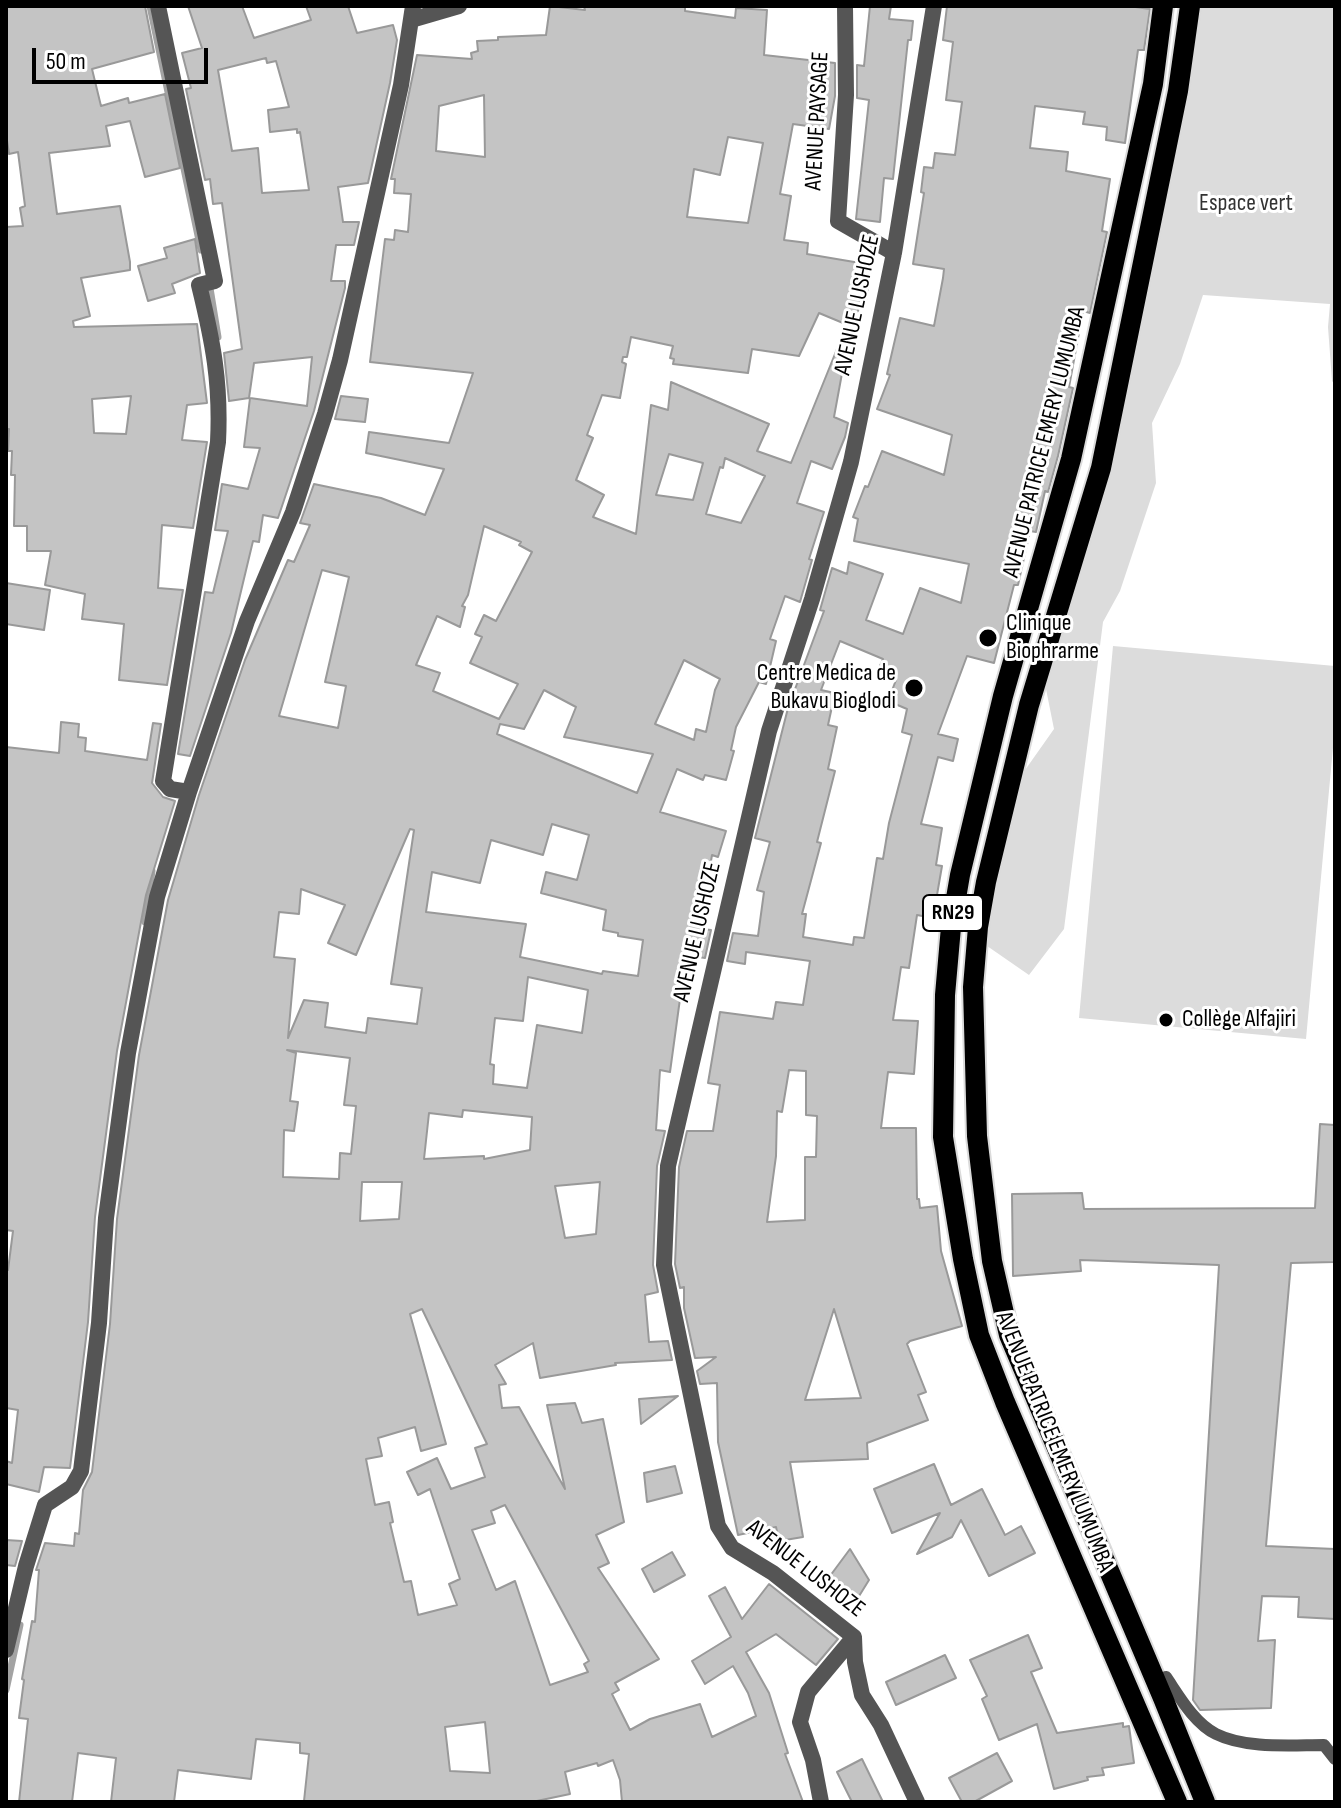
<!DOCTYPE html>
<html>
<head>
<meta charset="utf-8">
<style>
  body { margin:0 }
  #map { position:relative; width:1341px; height:1808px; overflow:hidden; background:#fff; font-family:"Sofia Sans Condensed",sans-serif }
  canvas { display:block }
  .frame { position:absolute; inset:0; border:8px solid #000; pointer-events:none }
  .scale { position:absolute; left:32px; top:48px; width:176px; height:36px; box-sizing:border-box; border:4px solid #000; border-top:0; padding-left:10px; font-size:24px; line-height:28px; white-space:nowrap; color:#000; -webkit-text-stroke:6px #fff; paint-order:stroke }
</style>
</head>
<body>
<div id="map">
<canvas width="1341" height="1808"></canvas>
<div class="frame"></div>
<div class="scale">50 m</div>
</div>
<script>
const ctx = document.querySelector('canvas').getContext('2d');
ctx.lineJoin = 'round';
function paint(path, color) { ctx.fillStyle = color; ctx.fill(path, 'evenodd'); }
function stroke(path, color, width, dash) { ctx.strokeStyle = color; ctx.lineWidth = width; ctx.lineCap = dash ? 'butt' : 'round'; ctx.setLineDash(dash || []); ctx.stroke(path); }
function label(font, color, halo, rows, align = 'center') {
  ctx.font = font + ' "Sofia Sans Condensed",sans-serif'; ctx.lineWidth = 6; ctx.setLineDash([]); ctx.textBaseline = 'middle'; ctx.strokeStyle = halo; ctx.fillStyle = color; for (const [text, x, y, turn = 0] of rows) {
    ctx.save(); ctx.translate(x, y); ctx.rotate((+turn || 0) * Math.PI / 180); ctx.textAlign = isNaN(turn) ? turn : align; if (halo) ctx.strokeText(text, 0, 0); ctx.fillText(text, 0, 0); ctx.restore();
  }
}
paint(new Path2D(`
  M1190 6H1335V385L1332 381 1328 327 1330 304 1203 295 1180 364 1152 423 1156 483 1120 591 1103 622 1064 929 1029 975 977 939 1006 797 1054 729 1041 664 1114 405Z
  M1113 646 1335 666V726L1306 1039 1079 1018Z`), '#dcdcdc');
stroke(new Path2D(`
  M150 6 201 250
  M209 282 218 337
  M145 922 152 871
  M6 1690 20 1625`), '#a3a3a3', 7);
const building = new Path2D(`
  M6 6H145L154 52 92 69 101 106 128 98 129 103 165 94 180 168 145 177 130 121 106 126 110 146 49 153 57 214 120 206 130 262V270L81 278 90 316 73 321 74 327 197 324 207 403 187 405 182 440 207 442 193 528 162 525 158 588 183 590 167 685 119 680 124 624 82 619 85 594 45 585 51 551H27V526H14L15 475H11L12 451H8L9 429H6V227L23 226 20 208 25 206 18 152 9 154 6 134ZM131 396 126 434 94 433 92 399Z
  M188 6H242L254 38 311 20 306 6H348L357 33 393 25 397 40 390 83 368 183 338 187 343 222H359L354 245H336L331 281H345V288L314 411 278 518 263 515 259 542 253 541 231 633 190 756 178 754 205 592 213 593 228 531 215 530 222 484 248 489 260 448 244 447 250 398 307 406 312 357 254 363 249 398 229 401 224 353 242 349 222 203 213 204 210 179 205 180 186 89 191 88 182 53 202 48ZM266 58 267 63 276 61 289 107 268 110 270 132 297 129V133L300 132 309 190 262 193 258 148 232 151 218 70Z
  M550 6 585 10 584 6H685V11L735 18 736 8 767 10 764 55 835 63V96L829 129 793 124 780 194 791 196 784 240 808 243 807 254 872 265 866 301 860 300 855 328 819 313 799 356 752 349 748 373 673 364 674 359 670 358 673 346 631 337 627 357H623L622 362 626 364 620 398 602 395 587 435 593 438 576 480 604 495 593 517 636 534 651 405 668 410 671 382 769 424 757 451 791 463 839 344 847 346 834 417 848 423 845 437 832 469 811 461 797 503 824 512 809 559 812 560 800 602 785 596 770 639 776 641 766 684 759 682 736 727 731 750 734 751 726 780 705 775 703 780 677 769 660 812 726 831 718 857 712 855 705 897 708 898 703 929 711 930 705 958 686 955 670 1072 660 1070 656 1130 665 1131 657 1166 653 1265 658 1292 645 1295 649 1342 668 1341 672 1360 615 1363 616 1365 540 1378 533 1343 495 1365 506 1384 499 1385 502 1408 519 1407 565 1489 547 1405 575 1403 582 1423 603 1419 624 1522 596 1535 609 1563 598 1568 659 1659 615 1683 619 1690 612 1694 630 1730 650 1719 700 1704 712 1737 756 1716 748 1693 733 1666 705 1684 692 1661 731 1637 709 1596 725 1587 742 1619 769 1584 838 1639 816 1665 776 1634 746 1652 769 1693 788 1753 785 1754 803 1802H622L620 1780 613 1760 598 1766 597 1763 565 1772 570 1794 532 1802 304 1801 309 1754 300 1753V1743L256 1739 251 1779 178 1770 174 1802H111L116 1758 78 1753 72 1802H19L28 1719 19 1718 24 1680 22 1679 32 1621 35 1622 39 1570H36L45 1543 74 1546 75 1533 79 1534 83 1490 92 1472 110 1324 117 1219 139 1055 168 900 199 795 245 660 288 560 294 562 310 525 300 523 314 484 381 498 425 515 444 469 366 453 369 432 449 443 473 373 370 362 385 239 394 240 395 230 408 232 411 194 394 193 395 179H391L417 55 472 59 471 53 478 51 477 41 498 40V37L546 35ZM484 95 485 157 436 151 439 106ZM728 137 763 143 748 223 687 217 694 169 720 175ZM669 454 703 463 693 500 656 495ZM725 458 765 476 741 523 706 514 720 467 723 468ZM484 526 521 542 519 545 532 552 496 621 484 615 475 634 482 637 470 663 518 684 499 719 433 691 440 673 416 665 437 616 460 627 465 607 462 606 468 595ZM322 570 349 577 325 682 346 686 338 728 279 716ZM684 660 720 679 715 690 706 732 696 729 694 740 655 724ZM544 690 576 707 564 737 653 754 637 793 497 734 500 724 524 729ZM552 824 589 835 577 880 546 872 541 893 606 910 603 930 618 933V936L643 940 638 976 603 971 602 974 520 957 526 924 426 912 432 872 480 883 491 840 543 855ZM410 829 414 830 391 984 422 988 417 1024 368 1018 366 1033 325 1027 328 1003 304 1000 288 1038 295 959 274 957 279 912 299 914 301 889 345 905 328 943 356 955ZM528 977 588 990 582 1033 537 1025 527 1088 493 1084 494 1065 490 1064 495 1018 523 1021ZM287 1050 350 1058 344 1105 356 1106 351 1154 340 1153 339 1179 283 1177 284 1130 294 1131 298 1102 290 1101 296 1053ZM463 1110 532 1117 530 1150 484 1159V1156L424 1159 429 1113 462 1117ZM362 1182H402L399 1219 360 1221ZM600 1182 596 1234 565 1238 555 1186ZM422 1309 487 1444 475 1448 485 1477 451 1489 437 1458 407 1472 418 1495 430 1489 460 1579 449 1584 457 1605 418 1615 411 1581 404 1582 390 1523 393 1522 389 1502 375 1505 366 1459 382 1456 378 1438 415 1427 421 1451 446 1444 410 1314ZM505 1505 589 1661 584 1664 588 1672 550 1685 515 1581 496 1590 472 1530 495 1523 491 1511ZM485 1722 490 1773 450 1771 445 1727Z
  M870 6H891L889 19 913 21 911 40H908L893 179 884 178 880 222 856 219 869 100 857 98V65L864 66Z
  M947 6H1128L1150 9 1144 50H1138L1125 143 1106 140 1107 127 1083 124 1085 112 1035 106 1030 148 1068 152 1066 171 1110 179 1102 231 1107 232 1090 313 1083 311 1069 387 1073 388 1058 456 1048 492 1045 491 1036 532 1030 531 1018 585H1014L994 663 967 656 938 734 958 739 953 761 938 757 921 824 942 828 936 865 942 866 933 918 917 915 909 968 901 967 893 1020 918 1021 914 1074 888 1072 881 1128H916L917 1199H919L920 1208 937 1206 941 1251 962 1326 910 1341 907 1344 926 1392 918 1395 928 1420 867 1443 868 1459 790 1462 803 1537 779 1541 776 1527 738 1535 718 1442 717 1383 700 1384 697 1371 716 1357 695 1358 684 1308V1287L680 1288 675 1264 679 1167 687 1131H713L720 1085 708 1083 720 1012 773 1019 776 1002 803 1005 810 961 746 952 745 964 727 961 733 933 758 936 764 892 757 890 770 842 755 838 788 708 824 611 820 610 832 568 847 574 849 562 883 574 866 620 903 634 920 588 961 603 969 564 854 541 858 519 853 517 865 486 868 487 882 451 944 475 952 435 877 409 890 375 887 374 900 318 934 326 943 278 944 269 913 264 924 193 921 192 924 167 933 168 935 153 955 155 962 102 946 100 953 42 943 40ZM840 641 883 659 877 673 896 680 888 701 907 709 902 732 912 735 889 823 883 859 877 858 864 938 854 937 853 945 803 937 806 914H802L821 843 817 842 835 771 828 769 837 727 828 725 835 693 821 690ZM789 1070 806 1071V1115L817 1116 816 1157H805V1220L767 1222 776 1156 777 1111 782 1112ZM834 1309 861 1398 805 1400Z
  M195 239 200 273 172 284 175 293 148 301 138 266 167 258 164 248Z
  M341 396 368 399 365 422 335 419Z
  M6 583 50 590 44 630 6 624Z
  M61 722 79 724 78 737 86 738 85 751 147 760 153 723 161 724 152 783 163 797 175 801 146 895 117 1051 95 1217 88 1322 70 1468 44 1467 39 1492 6 1484V1461L12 1463 18 1410 6 1408V1270H8L13 1231 6 1230V747L59 753Z
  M1320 1124 1335 1125V1262L1291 1263 1266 1546 1335 1549V1619L1298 1617 1299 1597 1262 1596 1258 1641 1275 1640 1271 1708 1200 1710 1193 1700 1219 1265 1080 1260 1081 1271 1013 1276 1012 1194 1082 1193 1084 1209 1315 1208Z
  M678 1396 641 1424 639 1399Z
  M934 1464 951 1505 982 1489 1005 1535 1021 1526 1035 1553 989 1576 961 1520 952 1537 917 1554 940 1513 892 1533 874 1489Z
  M675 1466 682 1493 647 1502 644 1473Z
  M6 1540 22 1541 15 1566 6 1565Z
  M850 1549 869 1580 856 1601 827 1580Z
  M672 1552 685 1575 654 1592 642 1569Z
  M1028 1635 1042 1668 1031 1672 1057 1733 1123 1723V1727L1129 1726 1134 1763 1102 1768 1104 1775 1087 1777 1088 1780 1054 1789 1037 1724 999 1740 982 1699 987 1696 970 1660Z
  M945 1655 956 1678 896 1705 886 1682Z
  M997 1753 1012 1781 974 1802H962L949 1778Z
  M862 1759 883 1802H852L837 1772Z`);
paint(building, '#c4c4c4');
stroke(building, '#999', 2);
const primary = new Path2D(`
  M1163 6 1153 84 1071 459 1003 696 960 875 951 927 945 995 943 1137 963 1259 979 1335 1005 1402 1177 1802
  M1190 6 1178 91 1101 468 1029 705 986 882 978 927 973 987 977 1136 992 1261 1009 1335 1163 1698 1205 1802`);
stroke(primary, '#dbdbdb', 24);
stroke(new Path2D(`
  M1164 1693 1166 1677C1179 1696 1194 1723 1216 1734 1246 1749 1291 1745 1324 1745L1335 1759`), '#555', 12);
stroke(new Path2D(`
  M845 6 846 95 838 221 894 253
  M411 20 459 6
  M189 792 247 621 293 512 325 414 340 360 401 85 413 6
  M6 1650 26 1566 45 1505 72 1487 81 1471 99 1323 106 1218 128 1053 157 897 189 792 170 789 163 781 218 442C221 383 213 342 199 285L215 281 158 6
  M821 1802 813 1760 800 1722 808 1692 854 1637
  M917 1802 881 1725 862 1695 855 1662 854 1637 773 1573 732 1548 718 1526 664 1265 668 1166 769 731 812 599 851 462 894 253 934 6`), '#555', 16);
stroke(primary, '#000', 20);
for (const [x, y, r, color] of [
  [988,638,10,"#000"],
  [914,688,10,"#000"],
  [1166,1020,8,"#000"]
]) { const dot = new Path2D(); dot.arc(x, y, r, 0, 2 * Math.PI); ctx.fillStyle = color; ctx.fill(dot); stroke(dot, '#fff', 3); }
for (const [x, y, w] of [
  [953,913,60]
]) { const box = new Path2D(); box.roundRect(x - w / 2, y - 18, w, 36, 6); ctx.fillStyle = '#fff'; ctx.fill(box); stroke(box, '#000', 2); }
label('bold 22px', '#000', null, [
  ["RN29",953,913]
]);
label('24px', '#000', '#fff', [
  ["AVENUE PAYSAGE",818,121,-87],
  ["AVENUE LUSHOZE",858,305,-78],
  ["AVENUE PATRICE EMERY LUMUMBA",1045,442,-76],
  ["AVENUE LUSHOZE",698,932,-77],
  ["AVENUE PATRICE EMERY LUMUMBA",1054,1442,68],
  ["AVENUE LUSHOZE",805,1569,38]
]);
label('24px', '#333', '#fff', [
  ["Espace vert",1246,204]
]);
label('24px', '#000', '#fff', [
  ["Clinique",1006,624],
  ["Biophrarme",1006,652],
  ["Centre Medica de",896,674,"right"],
  ["Bukavu Bioglodi",896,702,"right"],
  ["Collège Alfajiri",1182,1020]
], 'left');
</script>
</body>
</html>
